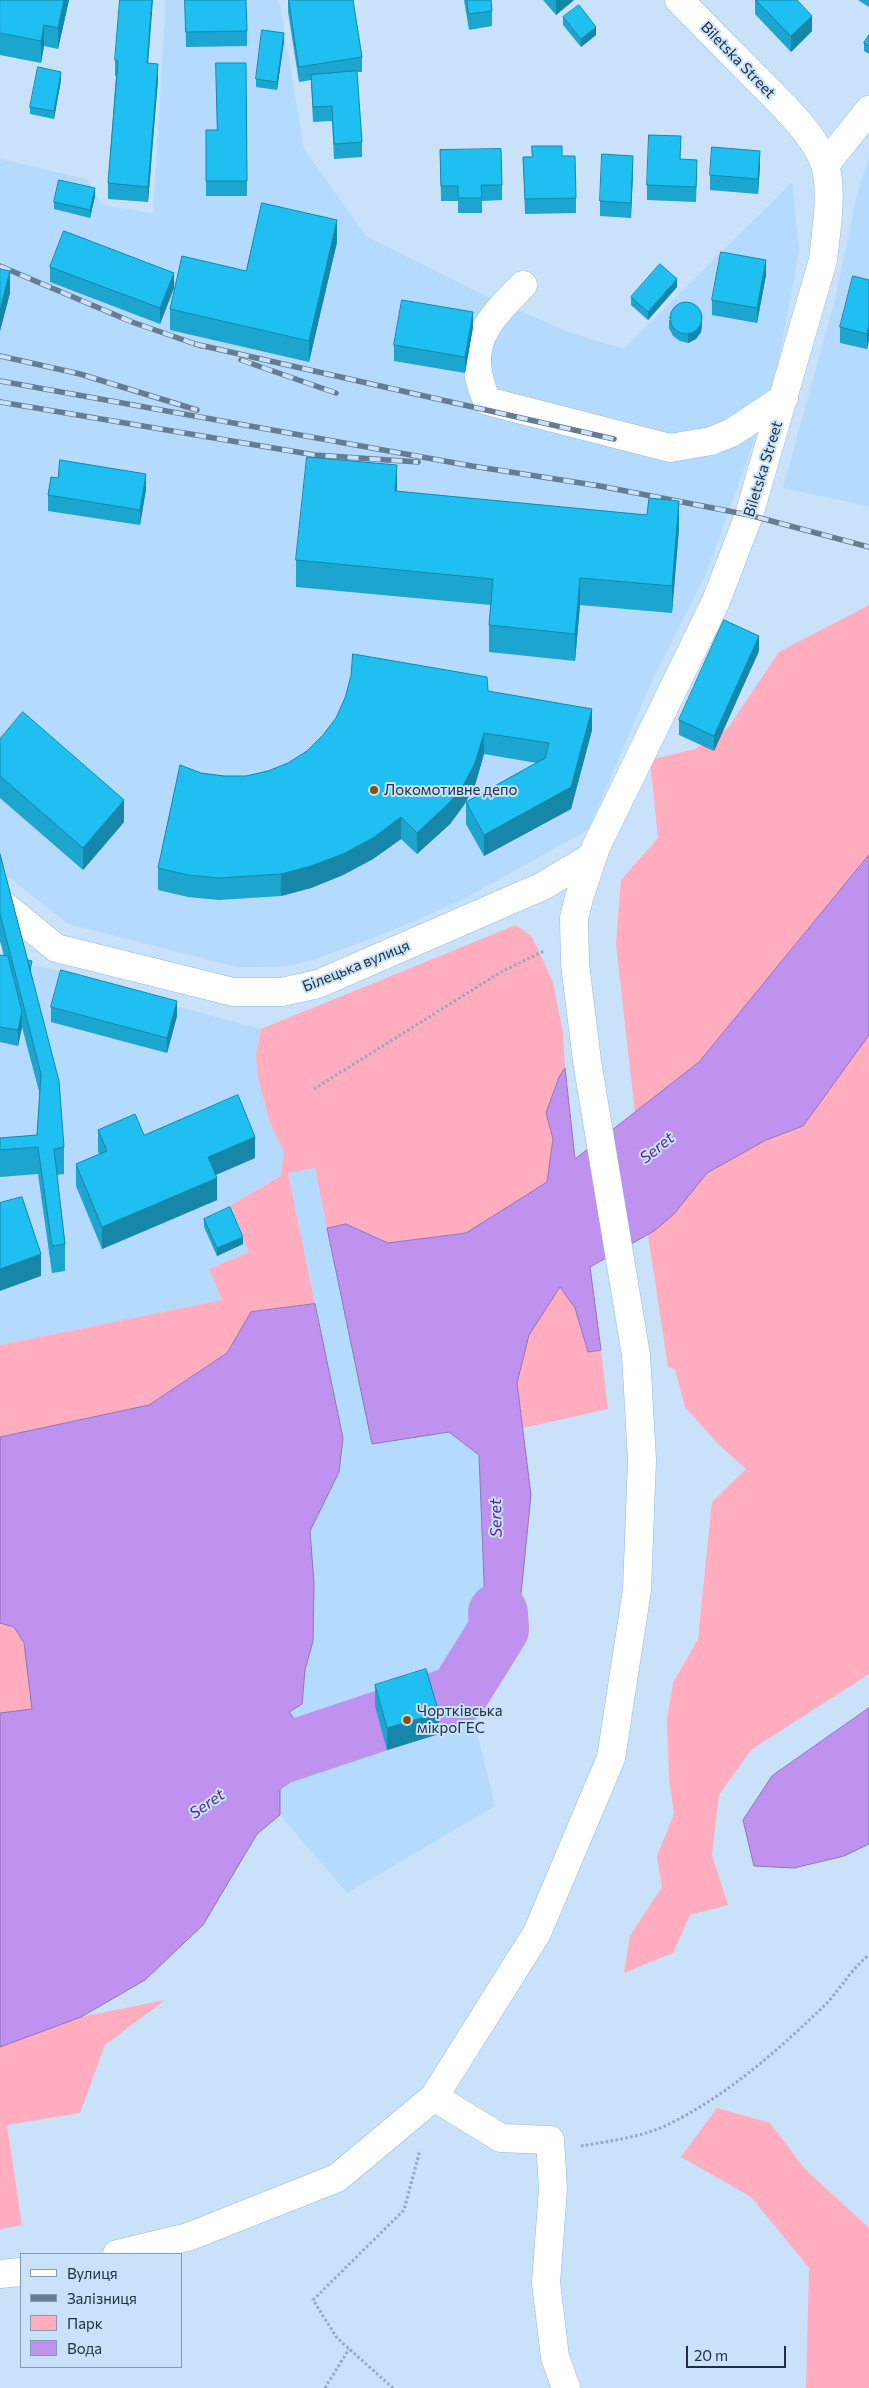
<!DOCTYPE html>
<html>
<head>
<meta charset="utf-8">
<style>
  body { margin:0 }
  #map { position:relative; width:869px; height:2388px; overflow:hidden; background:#c9e2f9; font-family:Commissioner,sans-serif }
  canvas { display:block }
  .legend { position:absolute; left:20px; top:2253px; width:162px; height:115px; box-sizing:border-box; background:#c9e2f9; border:1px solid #859baf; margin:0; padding:6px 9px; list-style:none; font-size:15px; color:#20303f }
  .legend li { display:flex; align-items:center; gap:10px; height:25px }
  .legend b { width:25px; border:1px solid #859baf }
  .scale { position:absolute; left:686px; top:2346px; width:100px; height:22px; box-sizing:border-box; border:2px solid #20303f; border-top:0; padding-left:6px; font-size:15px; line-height:18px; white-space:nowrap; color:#20303f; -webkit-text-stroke:4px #c9e2f9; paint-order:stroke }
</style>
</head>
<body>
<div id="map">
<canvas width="869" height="2388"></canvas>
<ul class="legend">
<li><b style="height:6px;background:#fff"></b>Вулиця</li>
<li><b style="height:6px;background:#687c8f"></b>Залізниця</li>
<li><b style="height:14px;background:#ffadbf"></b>Парк</li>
<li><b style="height:14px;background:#bf92ef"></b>Вода</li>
</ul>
<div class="scale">20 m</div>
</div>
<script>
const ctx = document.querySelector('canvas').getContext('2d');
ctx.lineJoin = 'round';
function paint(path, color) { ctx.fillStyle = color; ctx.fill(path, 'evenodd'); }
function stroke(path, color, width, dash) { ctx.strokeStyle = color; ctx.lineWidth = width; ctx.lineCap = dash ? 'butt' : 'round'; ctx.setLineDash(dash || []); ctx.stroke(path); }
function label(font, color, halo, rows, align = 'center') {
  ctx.font = font + ' Commissioner,sans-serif'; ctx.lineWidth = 4; ctx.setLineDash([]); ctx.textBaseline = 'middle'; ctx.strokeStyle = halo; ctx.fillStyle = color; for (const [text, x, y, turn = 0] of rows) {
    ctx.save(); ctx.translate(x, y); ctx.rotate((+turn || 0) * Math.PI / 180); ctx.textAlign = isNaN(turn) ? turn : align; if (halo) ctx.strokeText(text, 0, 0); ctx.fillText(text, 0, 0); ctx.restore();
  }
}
paint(new Path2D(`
  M166 0H277L280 4 304 149 366 236 484 295 568 332 624 349 792 182 799 250 774 386 706 574 655 674 588 830 460 901 386 933 310 961 279 967H237L68 924 0 870V159L87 179 102 205 153 213Z
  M869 157V506L783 488 835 299 857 195Z
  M19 963 52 969 135 995 261 1029 256 1056 258 1078 270 1124 284 1152 281 1176 231 1205 249 1252 209 1269 222 1300 0 1345V966Z
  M315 1168 372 1443 449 1432 479 1455 485 1605 462 1674 495 1806 347 1893 280 1815V1789L326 1728 299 1725 289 1712 302 1704 305 1670 313 1641 314 1583 310 1531 339 1472 329 1370 288 1173Z`), '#b4dafd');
paint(new Path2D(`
  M869 605V855L699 1062 635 1113 616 944 621 880 658 838 650 760 695 749 728 728 779 652Z
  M516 925 532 937 553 982 563 1032 565 1068 559 1077 546 1113 553 1139 547 1182 466 1233 388 1243 346 1224 327 1228 315 1168 288 1173 315 1304 252 1312 227 1353 149 1405 0 1437V1345L222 1300 209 1269 249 1252 231 1205 281 1176 284 1152 270 1124 258 1078 256 1056 261 1029Z
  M869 1035V1674L751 1750 719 1795 712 1855 728 1905 690 1915 673 1953 624 1973 630 1936 662 1887 657 1856 674 1814 669 1779 667 1720 673 1683 698 1639 712 1502 746 1469 719 1445 685 1407 675 1369 668 1367 648 1235 674 1214 707 1173 766 1140 803 1126Z
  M560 1287 575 1308 587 1351 601 1350 608 1409 523 1428 517 1383 529 1335Z
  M0 1623 14 1627 24 1643 32 1709 0 1713Z
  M165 2000 105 2045 80 2113 7 2125 22 2225 0 2229V2047L81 2017Z
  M717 2108 770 2123 805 2169 869 2228V2388H806L809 2268 751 2197 681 2157Z`), '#ffadbf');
const water = new Path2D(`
  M869 855V1035L803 1126 766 1140 707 1173 674 1214 654 1231 590 1267 601 1350 588 1352 575 1308 560 1287 529 1335 517 1383 531 1495 519 1614 498 1686 485 1700 469 1705 462 1674 485 1605 479 1455 449 1432 372 1444 327 1228 346 1224 388 1243 466 1233 547 1182 553 1139 546 1113 559 1077 565 1068 575 1159 699 1062Z
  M315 1304 343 1438 339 1472 310 1531 314 1583 313 1641 305 1670 302 1704 289 1712 299 1725 326 1728 331 1754 280 1789V1815L257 1834 203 1925 145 1980 81 2017 0 2047V1713L32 1709 24 1643 14 1627 0 1623V1437L149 1405 227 1353 251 1312Z
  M869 1708V1844L844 1856 794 1868 754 1866 743 1820 772 1776Z`);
paint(water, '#bf92ef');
stroke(water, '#8f75ba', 1);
stroke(new Path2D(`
  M254 1771 275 1756 458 1695 499 1629 498 1613`), '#bf92ef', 60);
const minor = new Path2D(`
  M825 165 869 110
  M523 285C485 323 463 346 487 401L670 448 711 441 731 433 784 398
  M0 902 56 948 233 992H282L318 984 543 886 593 856
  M434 2097 501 2138 550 2140 553 2189 546 2283 555 2357 566 2388
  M117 2254 188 2237 337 2178 434 2097 537 1933 611 1758 637 1590 642 1460 636 1355 587 1061 575 964 574 918 579 898 596 847 716 601 749 515 823 260C826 232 833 193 825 165 816 135 777 99 754 76 729 51 704 25 679 0
  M0 2274 21 2272`);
stroke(minor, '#92bbe0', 29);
stroke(new Path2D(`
  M314 1089 501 972 544 951
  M581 2146C610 2141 643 2137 669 2124 728 2095 777 2051 824 2006 840 1990 851 1969 869 1955
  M325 2388 349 2349
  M393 2388 337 2338 313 2300 404 2210 420 2150`), '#93a9be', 3, [2.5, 2.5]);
stroke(minor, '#fff', 28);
const rail = new Path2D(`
  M0 266 132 322 201 346
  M195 344 614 439
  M0 356 80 374 197 410
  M241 360 336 393
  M0 381 472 466 600 486 749 515 869 547
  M0 402 315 455 418 462`);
stroke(rail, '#687c8f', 5.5);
stroke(rail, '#c9e2f9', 4, [11]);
paint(new Path2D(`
  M0 0H69L58 49 44 46 41 63 0 55Z
  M185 0 247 31V46L186 47Z
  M288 0H353L362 57V72H357L362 142V157L334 159 332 121 313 122 311 80 299 82 288 12Z
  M464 0H491L492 11V26L469 30Z
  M543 0H574L556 15Z
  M755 0H797L812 31 791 52 755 14Z
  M858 0H869V7Z
  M563 17 596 35 581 47 563 25Z
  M869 35V54L864 51V43Z
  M284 41 277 90 256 87V79Z
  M115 60 148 63 158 79 148 202 108 199V183L116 76H115Z
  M246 63 247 196H206V130H217Z
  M61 80 54 119 30 114V107Z
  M440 150 502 185V200L482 201V213H458V201H441Z
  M562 156 576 198V213L525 214 523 157Z
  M681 159 697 175 696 202 647 200V185Z
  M760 166 758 194 710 190V175Z
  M633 171 631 218 600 216V201Z
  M95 196 90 218 54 209V202Z
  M337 242 309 362 170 330V309L246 271Z
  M50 267 174 288 160 324 50 282Z
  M0 269 10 293 0 331Z
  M766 275 757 323 712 315V300Z
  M869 280 867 349 840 343V327Z
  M677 287 648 320 631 305V297Z
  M669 320 702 324 701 332 696 339 688 343 680 341 673 336 669 328Z
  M473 327 465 373 394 361V345Z
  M146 489 140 525 48 511V495Z
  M397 491 679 528 672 613 580 605 575 661 489 652V625L491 605 296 587V560Z
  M759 651 714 751 679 735V720Z
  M488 691 592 730 571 809 484 856 466 824V802L537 763 484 754 475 785 464 805 450 824 417 854 401 839 373 859 343 875 311 888 281 896 219 900 188 897 158 890V868L201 773 224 776H246L268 771Z
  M0 739 124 822 83 870 0 798Z
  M0 854 32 976 64 1147V1174L57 1175 65 1244V1271L52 1273 38 1174 0 1177V1138L37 1135 40 1095 22 1027 18 1046 0 1042V956H4L0 941Z
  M51 1007 177 1016 167 1053 51 1022Z
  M98 1130 144 1135 255 1158 216 1175 217 1200 102 1249 76 1186V1164L99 1154 98 1151Z
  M204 1219 243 1244 217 1256 204 1227Z
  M375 1685 439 1734 387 1750 375 1706Z`), '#1ba5cf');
paint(new Path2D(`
  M64 0H69L58 49V28Z
  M152 0H153L147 78V63Z
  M556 0H574L556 15Z
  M812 16V31L791 52V36Z
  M44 25V46L41 63V41Z
  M596 27V35L581 47V39Z
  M284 33V41L277 90V82Z
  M158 64V79L148 202V187Z
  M61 72V80L54 119V111Z
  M760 151V166L758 194V179Z
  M633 156V171L631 218V203Z
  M95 188V196L90 218V210Z
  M337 220V242L309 362V341Z
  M766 260V275L757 323V308Z
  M10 271V293L0 331V310Z
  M174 273V288L160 324V308Z
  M677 279V287L648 320V312Z
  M473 312V327L465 373V357Z
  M702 316V324L701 332 696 339 688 343V335Z
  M869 325V340L867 349V334Z
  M397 465V492L395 491Z
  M146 474V489L140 525V510Z
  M679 501V528L672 613V586Z
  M580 578V605L575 661V634Z
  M759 636V651L714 751V736Z
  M592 709V730L571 809 484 856V835Z
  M484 733V754L475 785 464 805 450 824 417 854V833Z
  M124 800V822L83 870V848Z
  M401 817V839L373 859 343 875 311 888 281 896V874Z
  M177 1001V1016L167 1053V1038Z
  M22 1011V1027L18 1046V1030Z
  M255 1137V1158L208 1178V1157Z
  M217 1178V1200L102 1249V1227Z
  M243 1237V1244L217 1256V1248Z
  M41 1254V1276L0 1291V1269Z
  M439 1713V1734L387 1750V1728Z`), '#1686a9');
const building = new Path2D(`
  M0 0H64L58 28 44 25 41 41 0 33Z
  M120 0H152L147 63 158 64 148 187 108 183 118 61 115 60Z
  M185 0H246L247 31 186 32Z
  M289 0H353L362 57 299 67Z
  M467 0H491L492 11 469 14Z
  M756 0H797L812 16 791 36Z
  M579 5 596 27 581 39 563 17Z
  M262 30 284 33 277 82 256 79Z
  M869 35V46L864 43Z
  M216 63H246L247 181H206V130H217Z
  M38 67 61 72 54 111 30 107Z
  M357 71 362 142 334 144 332 106 313 107 311 75Z
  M649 135 681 136 680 159 697 160 696 187 647 185Z
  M532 146H562V156H575L576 198 525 199 523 157H532Z
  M712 147 760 151 758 179 710 175Z
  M501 149 502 185H481L482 198H458V186H441L440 150Z
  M602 154 633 156 631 203 600 201Z
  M59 180 95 188 90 210 54 202Z
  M262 203 337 220 309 341 170 309 182 256 246 271Z
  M64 231 174 273 160 308 50 267Z
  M721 252 766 260 757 308 712 300Z
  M660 264 677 279 648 312 631 297Z
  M0 269 10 271 0 310Z
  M853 276 869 280V325L867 334 840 327Z
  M402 300 473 312 465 357 394 345Z
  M670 318a16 16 0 1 1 32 0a16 16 0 1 1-32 0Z
  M307 457 397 465 395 491 647 515 649 498 679 501 672 586 580 578 575 634 489 625 493 579 296 560Z
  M60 460 146 474 140 510 48 495 51 477 58 478Z
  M724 620 759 636 714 736 679 720Z
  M353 654 487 677 488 691 592 709 571 787 484 835 466 802 545 758 549 743 484 733 475 763 464 784 450 802 417 833 401 817 373 838 343 854 311 866 281 874 219 878 188 875 158 868 180 765 201 773 224 776H246L268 771 288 763 307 751 323 735 336 718 345 698 351 676Z
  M23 712 124 800 83 848 0 776V739Z
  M0 854 59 1081 64 1147 54 1149 65 1244 52 1246 38 1147 0 1150V1138L37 1135 41 1074 0 914Z
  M0 955 8 956 22 1011 18 1030 0 1027Z
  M28 960 32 961 30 970Z
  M61 970 177 1001 167 1038 51 1007Z
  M238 1095 255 1137 208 1157 217 1178 102 1227 76 1164 107 1151 98 1130 135 1114 144 1135Z
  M22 1197 41 1254 0 1269V1203Z
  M230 1207 243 1237 217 1248 204 1219Z
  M426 1669 439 1713 387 1728 375 1685Z`);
paint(building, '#1fc0f1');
stroke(building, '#1686a9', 1);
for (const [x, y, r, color] of [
  [374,790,5,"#895103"],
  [407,1720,5,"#895103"]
]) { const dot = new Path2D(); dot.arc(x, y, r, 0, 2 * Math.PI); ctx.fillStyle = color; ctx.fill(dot); stroke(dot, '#c9e2f9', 2); }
label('15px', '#20303f', '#c9e2f9', [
  ["Biletska Street",738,60,46],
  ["Biletska Street",763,469,-73],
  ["Білецька вулиця",356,966,-22]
]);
label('15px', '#20303f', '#c9e2f9', [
  ["Локомотивне депо",384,790],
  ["Чортківська",417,1711],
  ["мікроГЕС",417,1728]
], 'left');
label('italic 16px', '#5c1f8b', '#c9e2f9', [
  ["Seret",657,1148,-39],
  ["Seret",496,1518,-91],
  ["Seret",207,1804,-35]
]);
</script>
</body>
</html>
